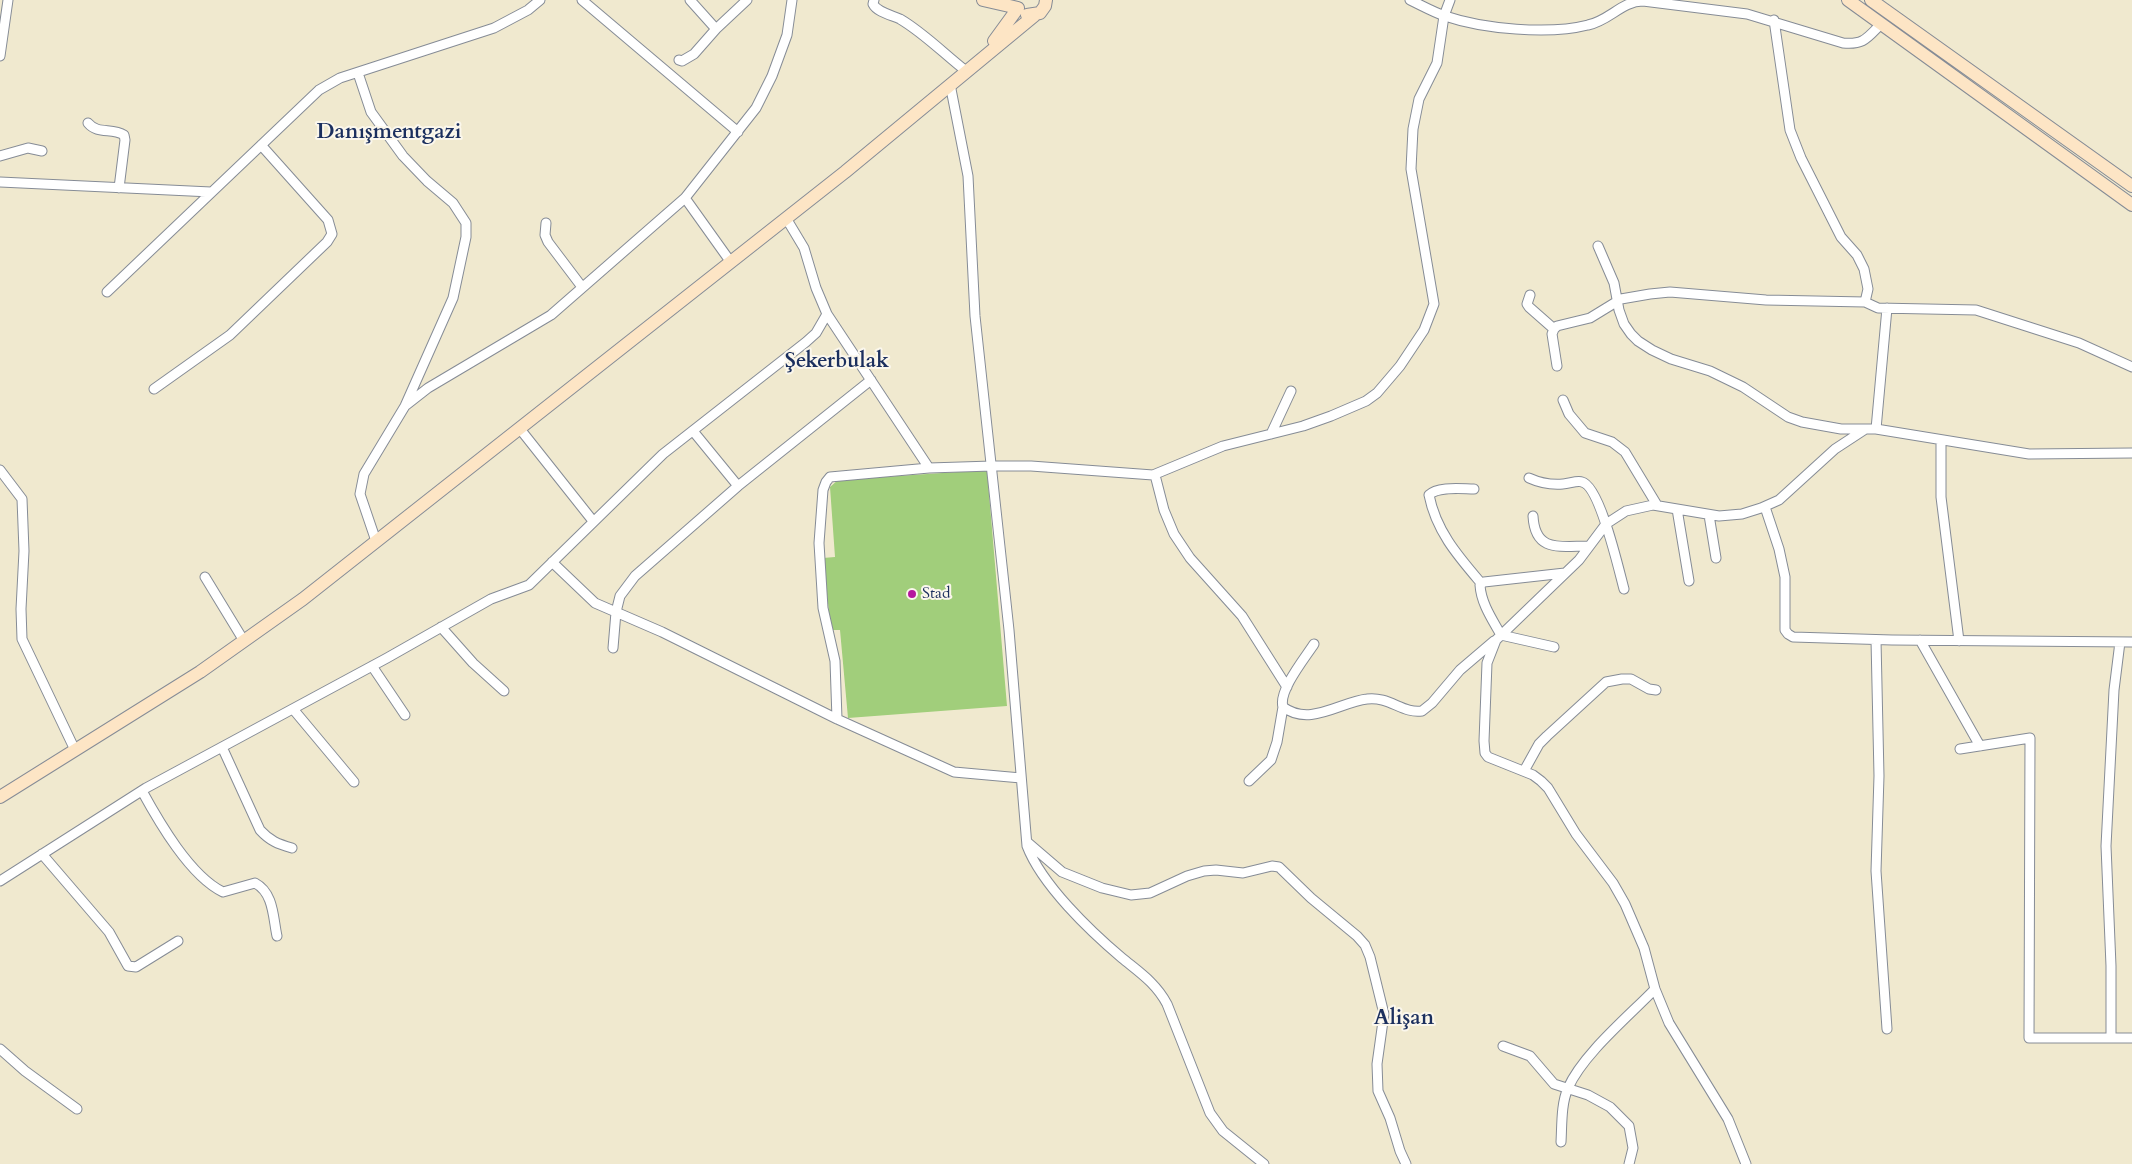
<!DOCTYPE html>
<html>
<head>
<meta charset="utf-8">
<style>
  body { margin:0 }
  canvas { display:block; background:#f0e9cf }
</style>
</head>
<body>
<canvas width="2132" height="1164"></canvas>
<script>
const ctx = document.querySelector('canvas').getContext('2d');
ctx.lineJoin = 'round';
function paint(path, color) { ctx.fillStyle = color; ctx.fill(path, 'evenodd'); }
function stroke(path, color, width, dash) { ctx.strokeStyle = color; ctx.lineWidth = width; ctx.lineCap = dash ? 'butt' : 'round'; ctx.setLineDash(dash || []); ctx.stroke(path); }
function label(font, color, halo, rows, align = 'center') {
  ctx.font = font + ' Cardo,serif'; ctx.lineWidth = 4; ctx.setLineDash([]); ctx.textBaseline = 'middle'; ctx.strokeStyle = halo; ctx.fillStyle = color; for (const [text, x, y, turn = 0] of rows) {
    ctx.save(); ctx.translate(x, y); ctx.rotate((+turn || 0) * Math.PI / 180); ctx.textAlign = isNaN(turn) ? turn : align; if (halo) ctx.strokeText(text, 0, 0); ctx.fillText(text, 0, 0); ctx.restore();
  }
}
paint(new Path2D(`
  M987 470 1007 706 848 718 840 630H831L823 558 835 557 830 487 838 480Z`), '#a1ce7b');
const street = new Path2D(`
  M582 0 738 132
  M690 0 716 29
  M874 0 873 4C877 12 891 15 900 19 924 33 944 54 966 71
  M1410 0C1421 5 1433 12 1445 16 1483 29 1549 35 1588 25 1609 21 1622 1 1643 1L1747 14 1843 43C1864 45 1867 38 1881 24
  M1774 20 1790 130 1801 158 1841 237 1857 255 1864 269 1868 289 1865 302
  M0 56 8 0
  M679 60 682 61 694 54 716 29 747 0
  M358 73 371 112 403 156 427 181 453 203 466 223V237L453 298 405 406 364 474 360 494 376 541
  M950 84 968 176 975 316 1009 630 1027 846C1042 885 1090 931 1122 958 1139 972 1156 983 1167 1004L1210 1113 1223 1131 1264 1164
  M88 123C98 135 112 127 124 135L125 140 119 188
  M0 156 28 148 42 151
  M0 182 211 192
  M685 198 730 261
  M546 223 545 235 548 242 582 287
  M1598 246 1614 283 1619 310 1624 324 1631 334 1638 341 1652 350 1671 359 1710 371 1743 387 1788 417 1802 422 1841 429H1876L2029 454 2132 453
  M107 292 319 90 340 78 494 28 528 10 540 0
  M1530 295 1527 304 1529 307 1554 329
  M827 314 929 468
  M1557 366 1552 334 1554 329 1557 326 1590 318 1621 299 1650 294 1670 292 1766 300 1865 302 1878 308 1976 310 2079 343 2132 367
  M154 389 230 335 327 242 332 234 328 220 261 145
  M1563 400 1569 414 1585 433 1612 442 1625 452 1657 505
  M405 406 428 388 551 315 685 198 756 108 772 76 787 35 792 0
  M520 429 593 521
  M1876 429 1887 308
  M693 431 738 486
  M1271 434 1291 391
  M1941 440V497L1959 641
  M0 470 22 499 24 551 21 609 22 639 75 750
  M1155 475 1164 510 1174 534 1190 558 1242 616 1287 687
  M1529 478C1540 483 1551 485 1563 484 1569 484 1577 480 1582 482 1600 486 1619 571 1624 589
  M1474 489C1462 489 1438 486 1429 495 1436 531 1458 556 1481 583
  M1765 507 1779 549 1785 577V630L1788 634 1793 637 1892 640 2132 642
  M1677 509 1689 581
  M1709 515 1716 558
  M1533 516C1535 553 1560 546 1589 546
  M552 562 595 603 662 632 837 719 954 772 1021 778
  M205 577 244 641
  M441 627 473 663 504 691
  M1876 640 1879 776 1876 871 1887 1029
  M1920 640 1980 746
  M1314 644C1305 658 1278 691 1283 707 1310 727 1340 702 1367 699 1389 696 1403 714 1422 711L1432 703 1460 670 1494 641
  M1554 647 1501 635C1492 619 1481 603 1480 585L1484 582 1565 573
  M613 648 616 612 620 596 635 576 738 486 871 380
  M372 666 405 715
  M293 709 354 782
  M837 719 835 661 823 608 819 543 823 490 826 482 830 477 929 468 992 466H1031L1153 475 1223 446 1303 426 1331 416 1366 401 1377 393 1400 366 1424 330 1434 304 1411 169 1413 129 1419 99 1437 63 1444 16 1450 0
  M222 747 260 830C270 841 278 844 292 848
  M1960 749 2030 738 2029 1038H2132
  M1524 771 1539 744 1547 736 1606 682 1622 679H1631L1649 689 1656 690
  M1249 781 1271 760 1277 742 1283 707
  M142 791C159 822 190 876 223 892L255 883C274 893 273 918 277 936
  M1027 842 1062 872 1102 888 1131 895 1150 893 1187 876 1204 871 1216 870 1243 873 1272 866 1279 867 1311 898 1357 936 1365 945 1370 957 1384 1014 1377 1064 1378 1091 1390 1118 1400 1151 1406 1164
  M42 854 109 932 128 966 136 967 178 941
  M0 881 146 788 387 658 491 599 529 585 663 454 806 342 816 333 827 314 816 288 804 248 786 218
  M2111 1038V966L2106 846 2114 690 2120 642
  M1503 1046 1530 1056 1554 1084 1588 1095 1610 1107 1629 1126 1633 1148 1629 1164
  M0 1049 25 1071 77 1109
  M1561 1142C1562 1125 1561 1104 1568 1088 1583 1054 1629 1016 1655 989
  M1746 1164 1728 1119 1669 1023 1655 989 1644 948 1625 904 1613 883 1576 834 1548 788 1541 781 1533 775 1488 757 1485 753 1484 741 1487 663 1496 640 1579 560 1606 524 1626 511 1653 505 1719 516 1742 514 1761 508 1779 500 1835 449 1864 430`);
const secondary = new Path2D(`
  M983 0 1018 8 994 41
  M1848 0 2132 205
  M1871 0 2132 186
  M1027 15 1040 13 1045 6 1046 0
  M0 797 200 672 303 599 845 172 1035 15`);
stroke(street, '#868c96', 11);
stroke(secondary, '#868c96', 14);
stroke(street, '#fff', 9);
stroke(secondary, '#fde5c5', 12);
for (const [x, y, r, color] of [
  [912,594,5,"#b5179e"]
]) { const dot = new Path2D(); dot.arc(x, y, r, 0, 2 * Math.PI); ctx.fillStyle = color; ctx.fill(dot); stroke(dot, '#fbf7ec', 2); }
label('16px', '#1b2f5e', '#fbf7ec', [
  ["Stad",922,594]
], 'left');
label('bold 21px', '#1b2f5e', '#fbf7ec', [
  ["Danışmentgazi",389,133],
  ["Şekerbulak",837,362],
  ["Alişan",1404,1019]
]);
</script>
</body>
</html>
